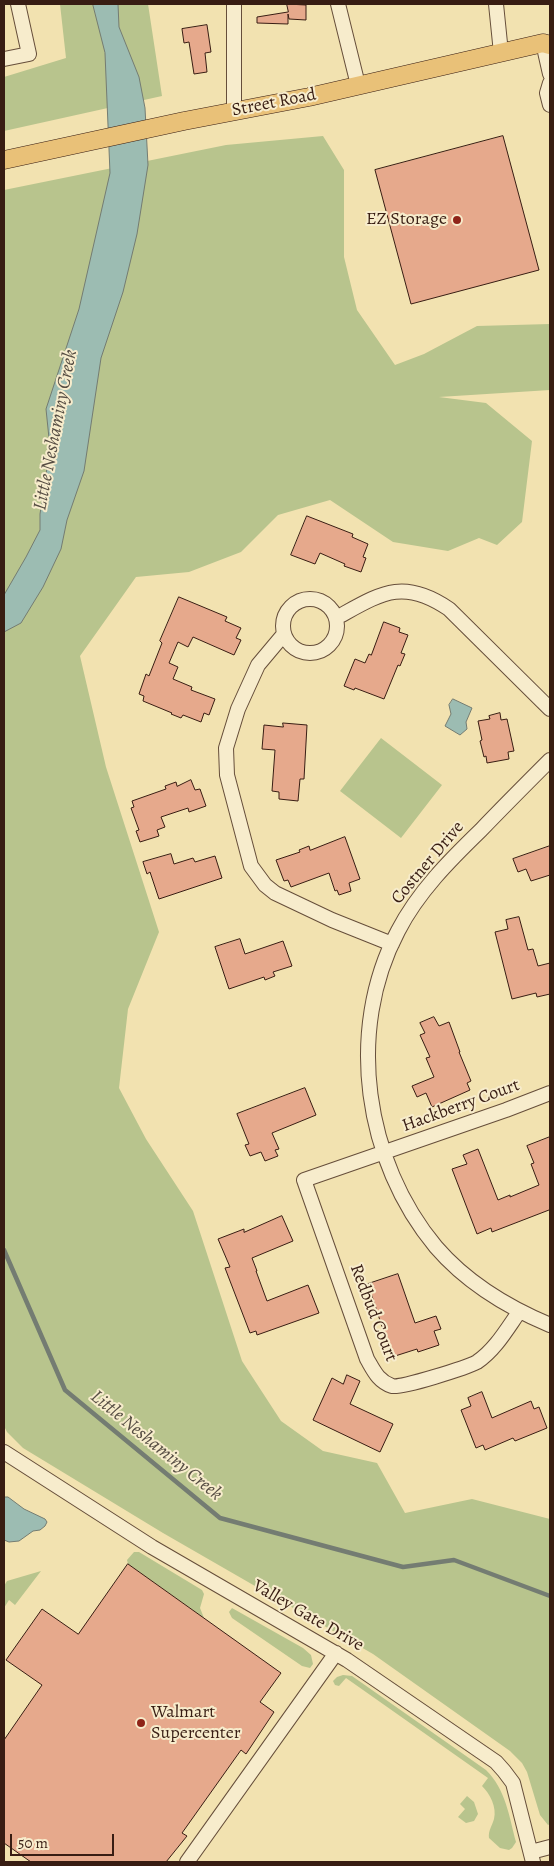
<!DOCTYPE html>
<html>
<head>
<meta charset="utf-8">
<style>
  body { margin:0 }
  #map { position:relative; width:554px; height:1866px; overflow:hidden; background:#f2e2b0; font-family:Alegreya,serif }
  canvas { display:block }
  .frame { position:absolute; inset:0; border:5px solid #381d13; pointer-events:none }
  .scale { position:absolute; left:10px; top:1834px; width:104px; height:22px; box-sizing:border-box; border:2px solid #381d13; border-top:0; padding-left:6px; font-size:15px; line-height:18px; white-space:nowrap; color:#381d13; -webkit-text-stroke:4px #f7eccc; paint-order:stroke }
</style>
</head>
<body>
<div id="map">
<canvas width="554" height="1866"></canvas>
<div class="frame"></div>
<div class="scale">50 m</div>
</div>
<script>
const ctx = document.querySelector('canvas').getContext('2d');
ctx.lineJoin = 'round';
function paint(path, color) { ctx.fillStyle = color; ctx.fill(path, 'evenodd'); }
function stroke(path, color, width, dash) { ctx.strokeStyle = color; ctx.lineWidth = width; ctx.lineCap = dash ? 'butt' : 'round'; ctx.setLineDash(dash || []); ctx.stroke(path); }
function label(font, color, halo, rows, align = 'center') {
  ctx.font = font + ' Alegreya,serif'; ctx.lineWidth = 4; ctx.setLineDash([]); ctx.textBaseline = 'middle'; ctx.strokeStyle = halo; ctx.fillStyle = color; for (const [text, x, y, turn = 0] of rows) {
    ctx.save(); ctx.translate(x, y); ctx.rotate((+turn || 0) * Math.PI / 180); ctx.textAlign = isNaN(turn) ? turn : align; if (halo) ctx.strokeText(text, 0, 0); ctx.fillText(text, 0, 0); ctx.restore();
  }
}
paint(new Path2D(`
  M60 4H148L162 96 4 131V77L66 58Z
  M323 136 344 170V257L357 310 395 365 424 354 477 326 550 324V390L439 397 486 403 532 441 522 522 497 545 479 538 448 551 393 542 330 500 278 515 241 552 189 572 136 577 80 656 106 767 159 932 128 1009 119 1088 146 1139 193 1211 242 1361 281 1421 323 1451 377 1463 405 1513 472 1499 550 1519V1824L548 1825 540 1815 527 1772 522 1763 510 1751 373 1654 163 1533 23 1448 7 1432 4 1426V190L226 145Z
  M381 738 442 785 401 838 340 791Z
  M134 1552H139L202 1590 204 1594 200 1608 204 1618 128 1564 127 1560Z
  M41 1571 15 1605 9 1600 4 1608V1586L7 1581Z
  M232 1608 303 1648 311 1655 313 1664 310 1668 302 1666 232 1618 229 1612Z
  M343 1675 352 1676 486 1770C506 1790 509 1816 516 1842L512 1848 509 1850 500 1848 489 1838C488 1831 492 1826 494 1819 497 1807 490 1794 482 1786L488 1778 346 1678 339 1686 335 1685 333 1681 337 1677Z
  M467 1796 474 1802 478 1814 474 1821 466 1823 458 1817 465 1809 460 1804Z`), '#b8c48d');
const water = new Path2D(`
  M93 4H118L119 27 139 77 145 108 148 165 137 234 123 292 101 358 84 471 67 520 61 549 43 587 21 623 4 632V595L26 557 40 530V514L50 448 46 409 79 309 110 173 105 53Z
  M453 699 472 708 466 722 467 729 460 735 445 726 451 714 449 705Z
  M4 1497H8L24 1509 45 1519 47 1522 45 1526 40 1530 33 1531 19 1541 9 1542 4 1540Z`);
paint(water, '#9cbcb2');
stroke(water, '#747c72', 1);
stroke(new Path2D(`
  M4 1250 65 1390 220 1518 403 1567 454 1560 550 1596`), '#747c72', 4.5);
const building = new Path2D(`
  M287 4 306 5V20L289 19 288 14V24L257 23V17L288 12Z
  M207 25 211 52 205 53 207 72 194 74 189 42 184 43 182 29Z
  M503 136 539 270 411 304 375 170Z
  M307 516 353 534 352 537 368 544 363 557 366 558 361 572 344 566 345 564 320 553 315 564 291 555Z
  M179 597 227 617 225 621 241 628 236 638 241 640 234 655 193 637 188 647 178 642 169 663 178 667 173 679 192 687 191 690 215 699 209 715 204 713 201 722 183 715 181 718 171 714 172 713 143 701 144 696 139 694 146 674 149 676 162 643 160 641Z
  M384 622 400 628 399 632 408 635 401 653 405 654 400 666 398 665 384 699 355 688 354 690 344 686 355 659 365 663 369 654 371 655Z
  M500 713 501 720 507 719 514 751 508 752 509 759 487 763 486 756 484 757 480 741 482 740 478 721 490 719 489 716Z
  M283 723 307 725 304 779H300L298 801 279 799V792L272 791 275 750 262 749 264 725 283 727Z
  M191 780 195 790 200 789 206 806 189 812 188 808 161 817 165 827 157 830 159 836 140 842 136 831 139 830 131 808 134 807 132 801 166 789 165 786 176 782 177 786Z
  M345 837 360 879 349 883 351 891 339 895 337 890 335 891 329 873 291 887 288 880 284 881 276 860 300 852 299 850 309 846 310 850Z
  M550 846V875L531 881 526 869 518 872 513 859Z
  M171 854 174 864 193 858 195 862 215 856 222 878 159 899 150 872 147 874 143 862Z
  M519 917 528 950 533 949 538 966 550 963V994L537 997 536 993 512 999 495 932 508 929 506 920Z
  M240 939 245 954 283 941 292 966 273 972 275 976 265 980 264 977 229 989 215 947Z
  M434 1017 439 1026 449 1022 460 1052H459L471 1081 467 1083 470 1090 432 1107 426 1093 417 1097 412 1086 434 1077 426 1058 430 1057 420 1035 425 1033 420 1023Z
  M305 1088 316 1115 272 1133 279 1149 275 1150 278 1156 265 1161 261 1152 250 1156 245 1145 249 1144 237 1114Z
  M550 1137V1211L549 1210 492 1232 491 1228 477 1234 452 1169 467 1164 463 1155 478 1149 498 1200 510 1195V1197L539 1185 531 1164 534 1163 527 1146Z
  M282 1216 293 1241 252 1258 257 1271H256L267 1301 308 1285 319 1313 257 1335 256 1331 250 1333 225 1268 230 1267 218 1239 244 1229V1232Z
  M398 1274 415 1323 436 1316 441 1329 434 1331 439 1345 418 1352 417 1349 392 1357 368 1284Z
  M347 1375 360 1381 350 1404 393 1424 380 1452 313 1420 332 1378 343 1384Z
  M482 1392 492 1418 531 1401 534 1409 539 1407 547 1428 515 1441 513 1438 485 1450 483 1445 476 1448 461 1410 471 1406 468 1398Z
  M128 1564 281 1673 260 1702 274 1712 246 1754 241 1750 182 1833 187 1836 166 1862H31L4 1843V1740L42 1685 6 1660 42 1609 78 1634Z`);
paint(building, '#e6a98c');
stroke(building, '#381d13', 1);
const minor = new Path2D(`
  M234 4V111
  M338 4 358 85
  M496 4 501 53
  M543 43 550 74
  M4 59 29 54 18 4
  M550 83 547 93 550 105
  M283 626a27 27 0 1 1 54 0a27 27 0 1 1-54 0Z
  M336 618C380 594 402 577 449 609L550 709
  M284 634 258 665 238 709 226 748 227 775 251 866 265 885 275 893 332 920 392 944
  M550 760C527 783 504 806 481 830 450 860 418 892 398 931 345 1031 365 1162 436 1247 467 1283 507 1307 550 1325
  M519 1312C507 1329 495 1350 477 1362 468 1367 400 1389 392 1386 378 1381 374 1371 367 1359L304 1180 506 1110 550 1093
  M4 1452 152 1547 347 1660 496 1762 504 1771 513 1783 533 1862
  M531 1852 550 1847
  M187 1862 336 1653`);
const major = new Path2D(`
  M4 160 184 121 309 97 543 43 550 45`);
stroke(minor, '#664e3a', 16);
stroke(major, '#381d13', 19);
stroke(minor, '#f7eccc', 14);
stroke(major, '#e9c178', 18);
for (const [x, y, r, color] of [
  [457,220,5,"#8f2418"],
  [141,1723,5,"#8f2418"]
]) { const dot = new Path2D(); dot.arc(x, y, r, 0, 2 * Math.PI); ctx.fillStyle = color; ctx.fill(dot); stroke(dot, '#f7eccc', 2); }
label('18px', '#381d13', '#f7eccc', [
  ["Street Road",274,103,-11],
  ["Costner Drive",428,863,-50],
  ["Hackberry Court",461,1106,-20],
  ["Redbud Court",373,1313,69],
  ["Valley Gate Drive",308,1616,30]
]);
label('18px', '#381d13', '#f7eccc', [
  ["EZ Storage",447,220],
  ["Walmart",151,1713,"left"],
  ["Supercenter",151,1734,"left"]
], 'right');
label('italic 19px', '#564d43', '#f7eccc', [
  ["Little Neshaminy Creek",56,430,-79],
  ["Little Neshaminy Creek",156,1446,39]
]);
</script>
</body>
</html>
